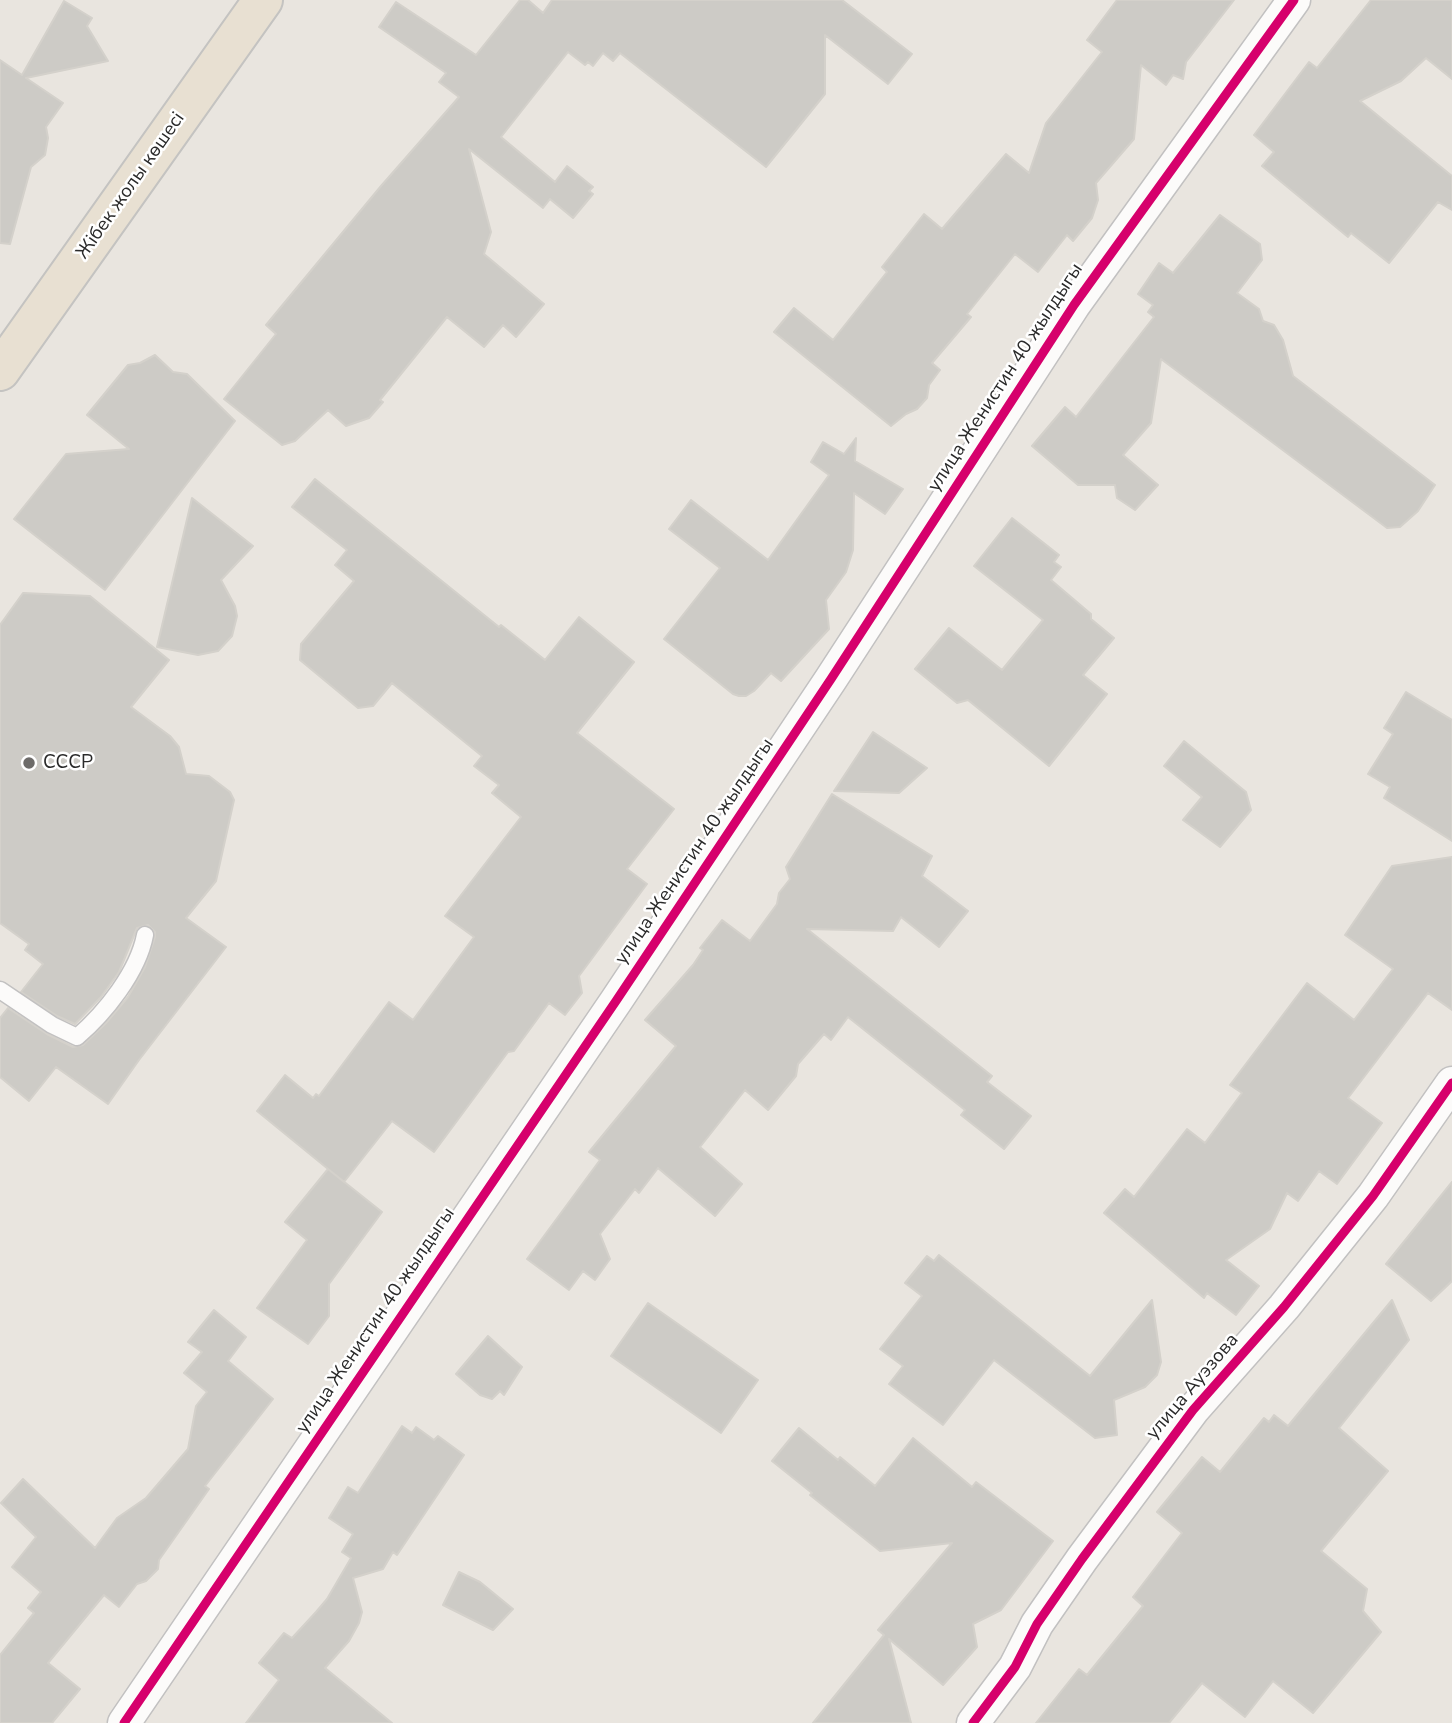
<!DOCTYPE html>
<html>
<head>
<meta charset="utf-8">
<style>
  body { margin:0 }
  canvas { display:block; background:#e9e5df }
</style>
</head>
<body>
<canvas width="1452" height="1723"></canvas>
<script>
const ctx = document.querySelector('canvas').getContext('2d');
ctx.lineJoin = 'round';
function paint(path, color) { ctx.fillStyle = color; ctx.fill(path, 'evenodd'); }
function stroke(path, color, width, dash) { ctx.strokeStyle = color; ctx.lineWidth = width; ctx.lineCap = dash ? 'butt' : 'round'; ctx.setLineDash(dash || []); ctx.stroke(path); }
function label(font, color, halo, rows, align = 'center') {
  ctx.font = font + ' "Nunito Sans",sans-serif'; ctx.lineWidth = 5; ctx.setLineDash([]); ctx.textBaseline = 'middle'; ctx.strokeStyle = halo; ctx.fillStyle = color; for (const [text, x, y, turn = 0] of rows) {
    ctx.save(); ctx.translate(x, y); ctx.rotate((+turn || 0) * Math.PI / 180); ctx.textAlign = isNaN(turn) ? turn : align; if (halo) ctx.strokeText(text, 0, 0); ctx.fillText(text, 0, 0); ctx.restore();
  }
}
const building = new Path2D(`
  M520 0H528L543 13 552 0H842L912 54 888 84 825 35V94L766 167 620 53 613 61 603 53 593 66 588 62 585 65 568 52 501 137 555 182 567 166 593 187 589 191 593 194 573 218 550 199 543 208 469 149 491 232 484 254 544 304 516 337 503 325 484 347 447 317 380 400 383 402 369 418 346 426 328 410 295 441 282 445 224 399 276 334 266 325 381 186 459 97 439 82 446 73 379 27 396 2 476 55Z
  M1117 0H1234L1186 62 1183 79 1173 75 1166 85 1141 65 1134 139 1096 183 1098 200 1092 218 1073 241 1067 235 1038 272 1015 254 967 314 971 317 932 363 940 370 929 385 927 398 917 409 906 414 891 426 774 332 794 308 833 340 887 272 882 267 924 214 942 229 1006 154 1029 173 1046 123 1102 52 1087 40Z
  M1371 0H1452V79L1426 58 1401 81 1360 101 1452 176V210L1438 202 1389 263 1351 233 1348 237 1262 166 1274 152 1254 135 1309 62 1317 68Z
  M64 1 92 18 87 26 108 61 26 78 63 103 46 127 48 138 45 155 31 167 10 244 0 243V60L22 75Z
  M1220 215 1260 244 1262 260 1237 293 1259 309 1263 321 1274 325 1283 340 1293 376 1435 485 1418 511 1400 527 1387 528 1161 359 1151 423 1123 455 1158 485 1135 510 1117 498 1115 485H1078L1032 446 1065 407 1076 417 1154 317 1148 312 1153 305 1138 294 1159 263 1173 273Z
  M155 355 173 372 187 374 235 421 105 590 14 519 66 454 129 449 87 415 128 365 140 363Z
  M856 438 855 461 903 489 885 514 854 493 853 550 846 572 826 600 829 629 781 681 771 673 754 691 746 696H739L733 694 664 639 720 568 669 529 691 500 768 560 829 475 811 462 823 442 844 454Z
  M315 479 499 627 501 625 545 660 579 617 634 662 577 733 674 809 627 869 647 884 579 976 582 993 565 1015 549 1003 514 1051 508 1052 434 1152 392 1121 344 1182 257 1111 285 1075 313 1098 316 1094 319 1096 389 1002 413 1020 474 937 445 916 521 817 492 793 499 785 474 766 482 756 392 683 373 706 358 708 300 660 301 644 354 581 335 565 347 550 292 507Z
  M192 498 253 546 221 580 235 606 237 616 232 636 218 651 198 655 157 647Z
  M1012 518 1059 555 1054 562 1061 567 1051 580 1091 614V619L1114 638 1083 675 1107 694 1049 766 968 700 957 703 915 669 949 628 1002 670 1043 620 974 566Z
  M23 593 90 596 169 660 131 707 170 736 179 747 186 774 209 776 230 792 234 800 216 881 186 918 226 947 139 1060 108 1104 56 1067 29 1101 0 1077V1018L8 1008 47 1034 73 1047 83 1045 106 1023 128 997 145 967 155 937V932L148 925 137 928 119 972 101 997 75 1024 57 1016 21 992 43 964 25 950 29 944 0 923V625Z
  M1406 692 1452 720V841L1384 798 1390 787 1368 774 1393 734 1384 728Z
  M873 732 927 768 899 793 834 791Z
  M1184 741 1246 792 1251 810 1220 847 1183 820 1202 797 1164 766Z
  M832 794 932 856 922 876 968 911 939 947 901 917 893 931 807 929 992 1076 987 1082 1031 1116 1004 1149 961 1115 965 1110 848 1017 831 1040 824 1034 798 1064 796 1076 768 1110 745 1090 700 1147 742 1184 715 1216 658 1168 639 1193 635 1189 600 1234 610 1259 595 1280 583 1271 569 1290 527 1259 600 1160 589 1152 676 1046 645 1020 693 965 703 950 700 948 722 920 750 941 777 904 779 893 790 879 786 867Z
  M1452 857V1010L1428 993 1348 1098 1382 1123 1337 1184 1319 1171 1298 1201 1287 1193 1270 1229 1226 1260 1259 1286 1236 1315 1207 1293 1204 1298 1104 1213 1125 1189 1134 1197 1187 1129 1205 1143 1242 1093 1230 1085 1307 983 1354 1020 1393 969 1345 935 1392 866Z
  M328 1169 382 1212 329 1284V1316L308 1344 257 1308 307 1240 285 1222Z
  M1452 1182V1281L1431 1301 1386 1264Z
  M939 1255 1090 1376 1152 1300 1161 1362 1157 1375 1145 1387 1114 1400 1117 1435 1095 1438 994 1360 943 1425 889 1384 903 1366 880 1349 922 1296 905 1283 927 1256 934 1261Z
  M1392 1300 1409 1340 1339 1428 1388 1471 1321 1551 1367 1589 1363 1611 1381 1632 1313 1713 1273 1681 1245 1717 1202 1683 1169 1723H1036L1079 1669 1087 1675 1143 1606 1133 1597 1182 1533 1157 1512 1202 1457 1220 1472 1264 1418 1269 1422 1274 1415 1288 1426Z
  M648 1303 758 1380 721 1433 611 1356Z
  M214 1310 246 1337 228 1361 273 1399 205 1486 209 1489 159 1560 158 1569 146 1581 137 1584 119 1607 104 1595 48 1663 80 1689 52 1723H0V1655L34 1613 28 1608 41 1592 12 1567 36 1537 1 1503 23 1479 95 1548 117 1518 146 1498 188 1449 196 1406 207 1392 184 1373 202 1352 188 1342Z
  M488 1336 522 1367 504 1395 500 1391 492 1399 480 1395 456 1374Z
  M402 1426 412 1433 416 1427 434 1440 438 1436 464 1455 397 1555 393 1552 383 1569 353 1578 362 1612 359 1623 349 1641 325 1668 392 1723H246L279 1680 259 1663 284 1633 292 1638 316 1612 327 1599 351 1558 342 1552 353 1534 329 1518 348 1487 358 1493Z
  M799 1428 838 1460 840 1457 875 1486 913 1438 972 1487 976 1482 1053 1541 1001 1610 973 1624 977 1647 943 1685 889 1639 911 1723H813L884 1635 878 1630 952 1543 880 1551 810 1495 812 1493 772 1461Z
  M459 1572 480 1582 513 1609 493 1630 443 1605Z`);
paint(building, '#cdcbc6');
stroke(building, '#d4d1cb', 2);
const service = new Path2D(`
  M0 990 52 1025 77 1037C105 1013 138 972 145 935`);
const minor = new Path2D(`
  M124 1723 616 1001 831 679 1074 305 1294 0
  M973 1723 1015 1667 1037 1624 1082 1559 1193 1410 1284 1307 1373 1196 1452 1083`);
const trunk = new Path2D(`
  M0 371 263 0`);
stroke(service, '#c2c1c1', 19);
stroke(minor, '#c2c1c1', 35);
stroke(trunk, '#c4c3c1', 42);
stroke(service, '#fcfbfa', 16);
stroke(minor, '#fcfbfa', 32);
stroke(trunk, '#e8e0d2', 38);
stroke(new Path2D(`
  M124 1723 616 1001 831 679 1074 305 1294 0
  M973 1723 1015 1667 1037 1624 1082 1559 1193 1410 1284 1307 1373 1196 1452 1083`), '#d6006c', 9);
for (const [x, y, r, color] of [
  [29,763,7,"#6d6b69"]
]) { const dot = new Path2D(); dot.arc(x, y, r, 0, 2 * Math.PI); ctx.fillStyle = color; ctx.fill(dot); stroke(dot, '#fff', 2.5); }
label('19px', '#2a2a2a', '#fff', [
  ["Жібек жолы көшесі",131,186,-55],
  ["улица Женистин 40 жылдыгы",1006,378,-57],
  ["улица Женистин 40 жылдыгы",695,852,-56],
  ["улица Женистин 40 жылдыгы",376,1321,-56],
  ["улица Ауэзова",1193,1387,-50]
]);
label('19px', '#2a2a2a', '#fff', [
  ["СССР",43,763]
], 'left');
</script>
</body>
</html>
